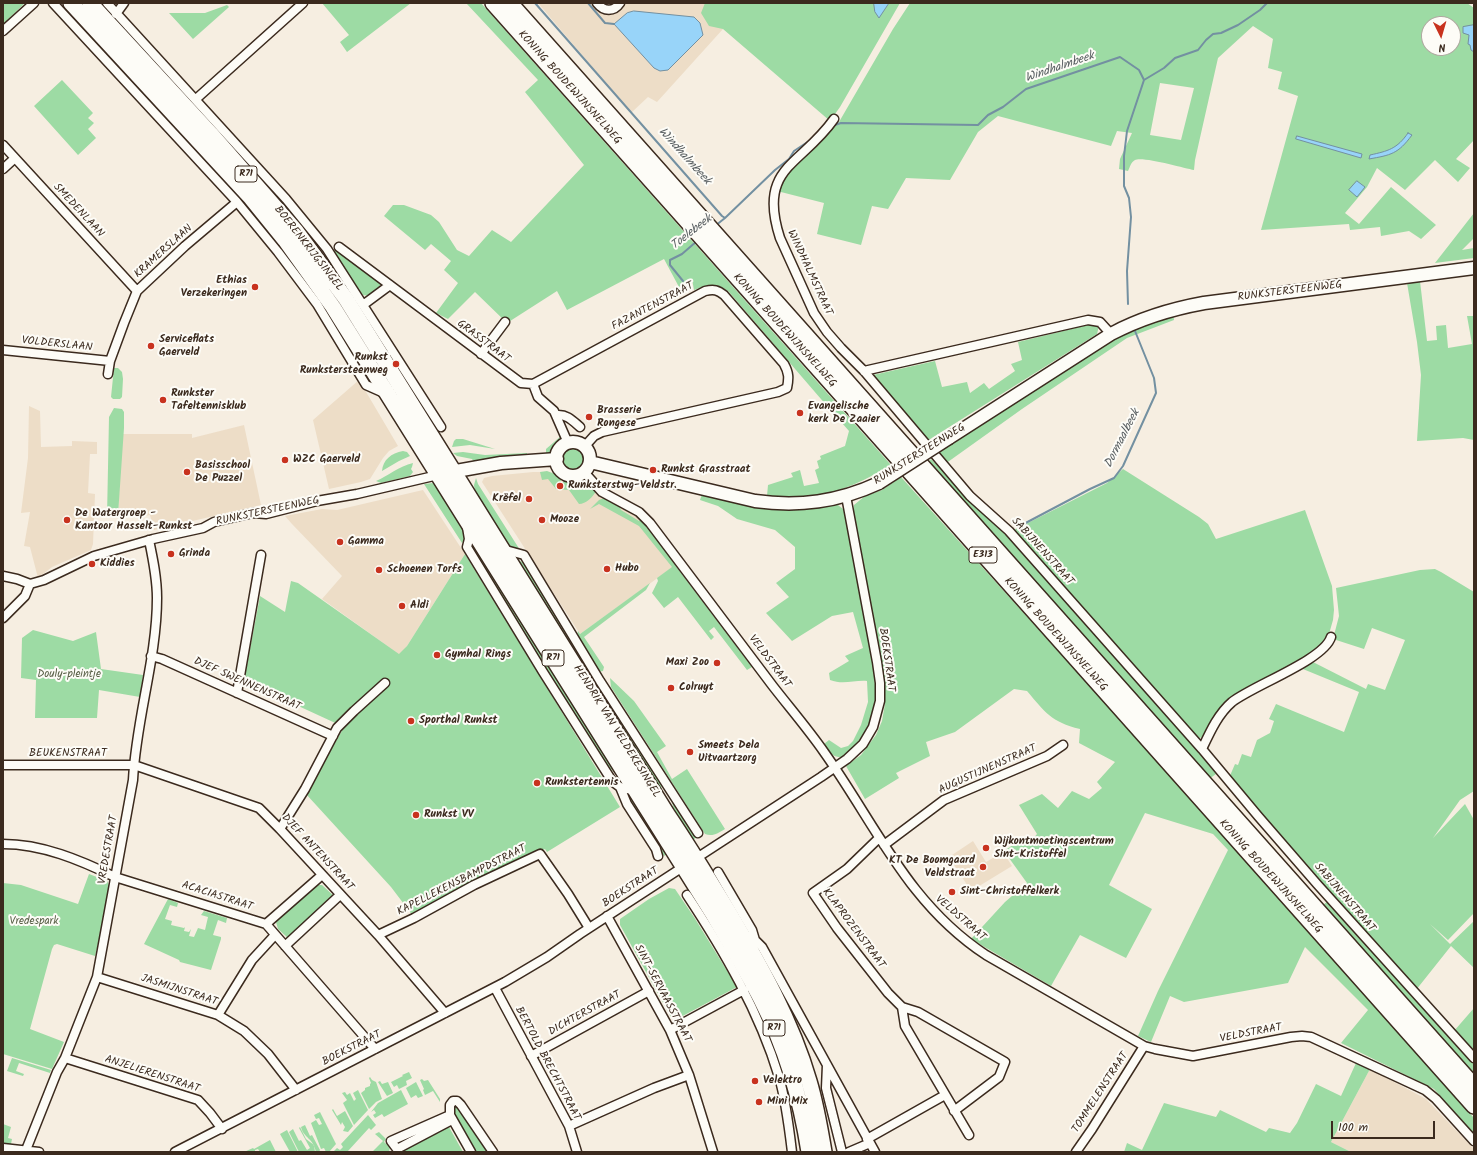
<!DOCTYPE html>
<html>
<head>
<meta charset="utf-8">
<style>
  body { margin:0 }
  #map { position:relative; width:1477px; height:1155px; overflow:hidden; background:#f6eee1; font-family:Kalam,sans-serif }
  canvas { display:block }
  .frame { position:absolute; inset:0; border:4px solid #3b2a1e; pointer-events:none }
  .north { position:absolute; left:1421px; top:16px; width:40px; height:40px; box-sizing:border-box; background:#fdfcf7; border:1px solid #afa8a0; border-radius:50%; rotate:175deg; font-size:11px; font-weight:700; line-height:16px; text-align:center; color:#3b2a1e }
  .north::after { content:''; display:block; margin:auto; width:14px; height:18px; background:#c8321e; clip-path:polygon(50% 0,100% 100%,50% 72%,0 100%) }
  .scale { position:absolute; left:1331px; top:1121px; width:104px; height:18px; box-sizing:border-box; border:2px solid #3b2a1e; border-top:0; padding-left:5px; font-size:12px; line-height:14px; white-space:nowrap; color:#3b2a1e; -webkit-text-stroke:3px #fdfcf7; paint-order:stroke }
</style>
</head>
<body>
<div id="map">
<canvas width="1477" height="1155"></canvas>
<div class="frame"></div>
<div class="north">N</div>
<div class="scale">100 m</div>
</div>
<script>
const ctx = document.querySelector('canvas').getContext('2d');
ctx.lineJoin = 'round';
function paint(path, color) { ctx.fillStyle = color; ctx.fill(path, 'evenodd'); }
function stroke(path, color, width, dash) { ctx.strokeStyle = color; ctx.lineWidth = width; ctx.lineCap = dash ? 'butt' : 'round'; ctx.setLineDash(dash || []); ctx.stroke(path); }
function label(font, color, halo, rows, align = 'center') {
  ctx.font = font + ' Kalam,sans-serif'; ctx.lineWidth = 4; ctx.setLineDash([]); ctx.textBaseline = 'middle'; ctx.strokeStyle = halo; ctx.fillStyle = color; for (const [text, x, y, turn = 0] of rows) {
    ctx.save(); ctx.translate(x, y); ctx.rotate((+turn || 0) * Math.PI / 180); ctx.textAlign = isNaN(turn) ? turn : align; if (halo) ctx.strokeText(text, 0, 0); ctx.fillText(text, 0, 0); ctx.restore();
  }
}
paint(new Path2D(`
  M538 3H742L723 29 657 102 648 97 631 113Z
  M359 380 398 446 389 451 383 458 370 479 361 482 329 489 313 420Z
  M29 406 40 411 41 447 72 446V441L97 442V454H90L88 493 95 494 93 544 91 550 52 567 38 578 30 547 24 546 30 512 21 513 28 458Z
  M244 425 261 505 154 530 150 515 145 516 143 508 118 515 122 434H192V438Z
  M533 472H544L573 484 578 488 590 484 597 492 632 511 648 524 677 564 580 634 482 482 484 478 492 476Z
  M423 490 465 554 407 646 400 655 322 599 342 576 292 524 285 516 322 509 337 510Z
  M973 841 986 862 1003 852 1012 866 971 891 949 857Z
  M1370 1069 1426 1099 1474 1149V1152H1351L1331 1142Z`), '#edddc7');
paint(new Path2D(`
  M3 3H25L3 24Z
  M322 3H411L347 52 340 42 349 35Z
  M466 3H481L891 465C847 491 819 501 767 496L768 485 793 477 791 473 800 470 804 486 819 483 815 470 819 468 817 461 821 459 820 456 845 446 849 431C808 385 769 338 729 292 716 282 709 285 694 290L692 279 679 287 664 259 567 310 557 291 507 323 475 292 448 319 436 313 458 283 444 270 451 261 431 244 425 250 384 216 393 205H404L431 215 439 222 457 250 469 256 492 230 511 242 584 165 525 92 538 80Z
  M705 3H874L879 17 889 3H900L840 107 830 121 723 29 709 26 701 13Z
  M910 3H1467L1474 8V140L1456 159 1470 168 1458 182 1435 160 1405 190 1377 168 1367 187 1345 213 1359 224 1391 187 1436 225 1421 239 1409 231 1381 236 1380 227 1350 230 1349 224 1261 230 1298 96 1278 89 1282 72 1268 68 1273 39 1253 26 1218 58 1195 160 1194 170C1184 168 1142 156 1135 160 1131 162 1130 167 1128 171L1119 169 1120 159 1132 133 1117 131 1111 146 998 116 978 132 950 180 906 178 888 209 872 206 861 245 817 234 824 203 777 191 783 176 839 122 893 29ZM1429 24H1453V48H1429ZM1160 83 1194 88 1181 140 1150 135Z
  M227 5 229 7 193 39 169 13H205Z
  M62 80 93 113 88 118 94 123 88 129 96 138 78 155 34 106Z
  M1474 213V238L1462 250 1474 248V258L1435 263Z
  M337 249 382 284 369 296 363 295 334 253 335 250Z
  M1420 281 1427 341 1437 340 1436 326 1446 325 1448 348 1472 344 1467 316H1474V440L1463 438 1417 441 1421 375 1417 342 1407 283Z
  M1173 313 1174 320 1127 338 1022 409 945 464 936 454 1117 335Z
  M1092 324 1098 326V330L1097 334 927 441 873 375 935 361 942 387 967 382 970 393 984 383 989 389 1015 371 1011 364 1022 360 1018 342Z
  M114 368H118L122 372 123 379 122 397 120 399H113L111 397Z
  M114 408 122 409 124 412V428L118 515 107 517 109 417Z
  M561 436C561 446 555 451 546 453V449Z
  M456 439H463L495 449 470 445 452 447 454 441Z
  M563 459a10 10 0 1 1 20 0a10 10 0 1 1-20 0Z
  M403 451 407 452 410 456 399 461 382 471C383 460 391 453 403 451Z
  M463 452 485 455 527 453V455L474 462 472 459 457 456 453 453Z
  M931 459 1006 533 1169 716 1216 774 1209 779 928 462Z
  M413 463 412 467 411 469 413 472 410 476 381 483 376 481C388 476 399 466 413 463Z
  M1123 469 1199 517 1208 524 1216 539 1305 510 1332 586 1334 610 1333 620 1327 641 1312 655 1235 697 1205 737 1198 738 1012 531 1107 483Z
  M547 471 555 474 561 479V484H557V488H563V480L573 484 579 488 590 484 596 491C593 497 586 504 579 504L569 490 556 489 548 479 542 480 540 472Z
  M901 477 1066 660 1474 1118V1134L1434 1089 1341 1043 1368 1010 1305 947 1288 983 1184 1002 1170 996 1151 1042 1138 1036 1158 991 1228 850 1213 834 1145 813 1109 885 1152 909 1126 958 1080 935 1051 986 971 939 1005 902 1027 883 1004 851 1026 836 1032 840 1037 834 1019 805 1042 794 1058 808 1072 791 1089 799 1102 788 1097 782 1115 762 1079 743 1080 729C1051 722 1045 712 1027 691L1014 689 955 732 926 742 930 756 896 773 899 778 865 799 846 766 861 755 876 735 882 721 885 704 882 662 853 511 854 505 865 496 882 490Z
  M476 478 478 484 520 550 508 546 475 493 474 485Z
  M433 483 438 485 453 514 464 530 465 538 462 543 424 484Z
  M702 494 755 505 792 510 833 505H838L843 509 847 516 853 558 872 659 877 701 874 714 866 732 845 757C832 758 831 754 824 744L829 740 841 748 848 746 853 741 861 725 868 702 867 681C854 680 843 685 830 680L829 673 849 661 845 656 863 648 853 612 832 616 792 641 766 613 789 597 776 583 795 569V547L775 530 737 519 718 506 700 500Z
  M604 498 619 505 621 510 639 521 641 519 647 525 676 564 675 565 752 667 747 670 714 627 709 631 714 637 711 640 678 597 664 608 652 593 658 581 657 578 672 567 639 526 599 504 590 509 599 500Z
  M474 544 619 777 608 766 474 554 473 545Z
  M465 554 620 807 547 852 545 849 533 854 413 916 391 887 306 794 344 727 244 681 260 596 285 612 291 581 298 583 399 654 407 646Z
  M515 558 525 564 661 784 662 792 523 568 517 565Z
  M1435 569 1441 572 1474 592V791L1460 800 1433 838 1465 804 1474 820V913L1448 940 1430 924 1450 944 1474 921V968L1451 946 1416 990 1229 778 1235 764 1238 765 1242 754 1251 757 1257 740 1270 733 1274 721 1269 719 1276 704 1344 732 1359 692 1298 667 1311 661 1366 689 1368 684 1385 690 1405 640 1372 628 1364 649 1333 639 1339 616 1336 588 1420 570Z
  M650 583 646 590 584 637 604 667 603 671 598 672 577 636 578 631 580 634Z
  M33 630 73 641 96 632 101 669 143 675 140 697 99 690 97 718H35L36 680 21 678 22 638Z
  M610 678 634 701 666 746 657 752 672 779 687 769 725 829C718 833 713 837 705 834L611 687Z
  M630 792 667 854 664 856 629 800 626 795Z
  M672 802H673L695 836H700L690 841 684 826 674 810Z
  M89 874 107 881 109 885 102 928 95 956 57 944 54 945 52 949 30 1029 64 1042 52 1069 3 1054V883L21 885 78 904Z
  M317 885H322L335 897 288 938 278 929 276 922 310 889Z
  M669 888 675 889 694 917 737 987 677 1019H672L620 925V919L649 899Z
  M168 899 178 903 177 907 170 905 165 919 172 921 171 925 184 928 185 927 184 931 189 932 191 929 189 936 194 937 198 928 205 930 208 917 201 915 204 911 227 918 226 923 218 920 213 935 221 937V939L211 970 180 962 179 960 144 944Z
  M1328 901 1474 1064V1075L1323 905Z
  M1474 1008V1054L1454 1031Z
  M12 1058 51 1070 50 1073 19 1063 16 1071 24 1074 23 1076 7 1071Z
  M1356 1063 1370 1069 1331 1142 1351 1152H1124L1127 1143 1142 1150 1164 1103 1216 1117 1220 1110 1266 1132 1269 1128 1290 1133 1297 1123 1316 1084 1341 1096Z
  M409 1072 412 1078 406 1081 407 1085 399 1089 397 1085 394 1087 391 1082 403 1076 402 1075Z
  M370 1077 372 1080 376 1082 382 1099 376 1102 369 1109 361 1093 365 1090V1088L370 1086V1084L371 1083 369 1078Z
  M422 1079 424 1081 428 1080 440 1099V1102L433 1091 425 1095 423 1090 424 1089 420 1080Z
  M380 1081 382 1084 388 1082 393 1093 387 1096 378 1082Z
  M416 1082 423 1096 418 1098 416 1095 411 1098 406 1088Z
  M358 1090 368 1110 354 1125 343 1103 347 1100 342 1093 345 1092 347 1095 350 1093 354 1101 356 1099 353 1093Z
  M401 1090 408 1104 384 1117 382 1114 375 1118 373 1115 376 1113 374 1110 371 1112 378 1103Z
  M456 1106 460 1108 489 1152H473L451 1112 454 1107Z
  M333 1109 337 1116 345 1111 353 1126 348 1132 343 1131 345 1127 342 1122 341 1125 332 1110Z
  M320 1112 336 1144 329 1152H326L324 1148 321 1149 311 1123 316 1120 319 1125 322 1124 319 1118 316 1119 314 1115Z
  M368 1115 376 1125 371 1130 369 1128 348 1151 333 1152 337 1148 340 1150 343 1147 341 1144Z
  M3 1124 11 1127 8 1138 12 1139 11 1144 3 1143Z
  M305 1125 310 1136 312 1135 320 1150 319 1152H316C313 1137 304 1139 301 1127Z
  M300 1127 306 1139 314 1145 315 1152H299L289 1132 293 1129 299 1141 301 1140 307 1150 310 1148 299 1128Z
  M449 1127 463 1152H401L405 1150Z
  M287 1130 298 1152H290L280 1134Z
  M379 1132 386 1139 384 1142 390 1147 389 1152H372L383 1141 375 1134Z
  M270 1140 276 1152H260L258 1149 255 1150V1152H244L253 1148 254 1149Z`), '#9ddba4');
const water = new Path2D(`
  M874 3H889L879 18 875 12Z
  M634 11 694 17 700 23 703 35 668 70 660 71 654 68 614 24 627 13Z
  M1474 25V52L1471 50 1470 45 1468 44 1469 35 1463 33V27Z
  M1408 133 1412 135C1398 154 1391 155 1369 159L1370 155C1388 151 1397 149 1408 133Z
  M1297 136 1362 154 1361 158 1296 139Z
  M1357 181 1365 187 1357 197 1349 190Z`);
paint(water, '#98d4f9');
stroke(water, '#7390a1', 1);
stroke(new Path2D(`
  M535 3 722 216 725 218 775 170 789 159 794 151 812 139
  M588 3 605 23 614 24
  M835 125 841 123 978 125 988 115 1003 107 1026 89 1120 57 1139 70 1144 80 1164 68 1175 58 1198 50 1206 40 1213 34 1221 33 1238 25 1260 10 1267 3
  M715 226 725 218
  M683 281 670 265V260L682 254 697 241
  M1128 304 1127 271 1131 217 1129 198 1124 186V156L1127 131 1144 80
  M1018 527 1090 489 1114 478 1123 466 1156 393 1154 378 1135 331`), '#7390a1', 2);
const street = new Path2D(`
  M53 3 237 202 278 252 317 304 366 385 384 393
  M107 3 286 199 327 249 441 427
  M597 3C604 12 614 12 620 3
  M116 14 124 3
  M3 31 34 3
  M196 99 303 3
  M834 119C801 166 757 167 780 238L814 313 827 332 841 348 864 371 970 496 1009 531 1202 749 1258 816 1317 884 1474 1058
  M3 145 137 291
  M3 169 15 158
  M339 247 521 383 533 384 705 291C714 289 718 290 724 295L784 364C789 373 789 378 787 388L778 392 602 432 594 436 585 446
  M363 305 390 285
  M3 350 110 361
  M481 354 505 322
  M864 371 1088 320 1100 322 1111 334
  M108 374 110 361 124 323 137 291 185 246 237 202
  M533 384 538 397 554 411 568 443
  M557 415C567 414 573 421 580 427
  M584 472 602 492 639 512 650 523C691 577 731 631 772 685 789 707 808 729 824 752 876 825 908 904 986 955L1132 1039 1144 1046 1155 1049 1193 1056 1291 1037 1302 1036 1311 1037 1425 1090 1436 1099 1474 1141
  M467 527 469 539 467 547 543 672 612 781 620 787 636 791
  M502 549 524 555 600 681 698 833
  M3 576 17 579 30 584
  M30 584 44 580 94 556 153 539 203 528 214 522 253 513 266 514 317 501 357 494 438 475
  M3 618 25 596 30 584
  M151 656 162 659 333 736
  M237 693 261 555
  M1202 749C1210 732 1218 714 1232 702 1254 685 1324 660 1331 637
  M3 765H134L259 808 280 829 378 935 445 1013
  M620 787 627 804 656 849 658 856
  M280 829 305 789 337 728 354 711 385 683
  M879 838 847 869 813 893 837 928 888 993 902 1007 918 1012 1005 1062 999 1077 954 1111
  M3 844C42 844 80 860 115 877L266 924 375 1049
  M884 845 944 800 1047 756 1063 745
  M718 872 752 930 755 940
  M687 895C724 951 759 1011 779 1077 786 1101 789 1127 792 1152
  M607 916 670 1030 689 1075 713 1152
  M266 924 322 875
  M378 935 414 918 474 885 540 854 568 894 589 928
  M743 935 755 940 762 947 875 1152
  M285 946 340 895
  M97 977 218 1015 244 1031 268 1054 296 1090
  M495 988 569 1126 577 1152
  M902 1007 905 1026 969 1135
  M218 1015 252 960 275 935
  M670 1030 744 990
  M531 1056 649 991
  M65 1058 198 1100 210 1113 222 1129
  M827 1065 826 1088 842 1152
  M450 1115 391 1141 397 1149 452 1120
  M569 1126 654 1088 689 1075
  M867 1139 945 1095
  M3 1148 39 1152
  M26 1150 57 1072 65 1058 97 977 133 780C136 719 157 658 157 598 157 578 153 559 149 540
  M175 1152 505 982 547 957 580 934 821 777 847 759 863 744 873 727 880 701V683L877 662 846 496
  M471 1152 450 1115V1105L453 1101H457L461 1105 493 1152
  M849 1152 870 1143
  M1076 1152 1092 1129 1144 1046`);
const secondary = new Path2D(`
  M949 438 1111 334C1141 318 1171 309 1204 303L1474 268
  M556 459a17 17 0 1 1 34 0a17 17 0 1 1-34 0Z
  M590 462 755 501C799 507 838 502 879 483
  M445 473 501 463 557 459`);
const highway = new Path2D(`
  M71 3 251 198 285 240 333 307 713 914C729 942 746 970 761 999 785 1046 801 1099 809 1152
  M90 3 211 134 296 231 346 299 667 814C688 845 708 878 728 911 760 965 791 1020 809 1081 816 1104 820 1128 824 1152
  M493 3 1474 1106
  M510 3 1474 1086`);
stroke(street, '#3b2a1e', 11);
stroke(secondary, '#3b2a1e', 15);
stroke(highway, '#3b2a1e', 18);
stroke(street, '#fdfcf7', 8);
stroke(secondary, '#fdfcf7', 12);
stroke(highway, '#fdfcf7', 15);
const secondaryBridge = new Path2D(`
  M879 483 949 438`);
stroke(secondaryBridge, '#3b2a1e', 15, []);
stroke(secondaryBridge, '#fdfcf7', 12);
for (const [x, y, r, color] of [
  [255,287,4,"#c8321e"],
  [151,346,4,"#c8321e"],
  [396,364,4,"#c8321e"],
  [163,400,4,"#c8321e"],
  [800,413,4,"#c8321e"],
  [589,417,4,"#c8321e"],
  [285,460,4,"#c8321e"],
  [653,470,4,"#c8321e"],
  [187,472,4,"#c8321e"],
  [560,486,4,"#c8321e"],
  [529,499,4,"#c8321e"],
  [67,520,4,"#c8321e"],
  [542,520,4,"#c8321e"],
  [340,542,4,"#c8321e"],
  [171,554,4,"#c8321e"],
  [92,564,4,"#c8321e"],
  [607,569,4,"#c8321e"],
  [379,570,4,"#c8321e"],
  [402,606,4,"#c8321e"],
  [437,655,4,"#c8321e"],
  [717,663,4,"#c8321e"],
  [671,688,4,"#c8321e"],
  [411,721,4,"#c8321e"],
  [690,752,4,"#c8321e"],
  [537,783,4,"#c8321e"],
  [416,815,4,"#c8321e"],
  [986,848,4,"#c8321e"],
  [983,867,4,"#c8321e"],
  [952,892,4,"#c8321e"],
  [755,1081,4,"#c8321e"],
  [759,1102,4,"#c8321e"]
]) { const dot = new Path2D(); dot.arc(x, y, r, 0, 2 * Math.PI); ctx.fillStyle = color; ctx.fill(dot); stroke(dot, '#fdfcf7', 1.5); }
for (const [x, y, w] of [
  [246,174,22],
  [983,555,28],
  [553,658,22],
  [774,1028,22]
]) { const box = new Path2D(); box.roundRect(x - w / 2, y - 8, w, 16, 3); ctx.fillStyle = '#fdfcf7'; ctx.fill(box); stroke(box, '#3b2a1e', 1); }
label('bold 10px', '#3b2a1e', null, [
  ["R71",246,174],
  ["E313",983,555],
  ["R71",553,658],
  ["R71",774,1028]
]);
label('11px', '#3b2a1e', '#fdfcf7', [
  ["KONING BOUDEWIJNSNELWEG",569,88,48],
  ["SMEDENLAAN",78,211,47],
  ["BOERENKRIJGSINGEL",308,249,52],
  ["KRAMERSLAAN",164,252,-42],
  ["WINDHALMSTRAAT",809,273,65],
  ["RUNKSTERSTEENWEG",1290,292,-7],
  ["FAZANTENSTRAAT",653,307,-28],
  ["KONING BOUDEWIJNSNELWEG",784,331,48],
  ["GRASSTRAAT",483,342,37],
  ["VOLDERSLAAN",57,345,6],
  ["RUNKSTERSTEENWEG",920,455,-32],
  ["RUNKSTERSTEENWEG",268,512,-12],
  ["SABIJNENSTRAAT",1042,552,48],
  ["KONING BOUDEWIJNSNELWEG",1055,635,48],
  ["BOEKSTRAAT",886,660,82],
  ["VELDSTRAAT",769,662,53],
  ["DJEF SWENNENSTRAAT",247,685,24],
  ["HENDRIK VAN VELDEKESINGEL",616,732,58],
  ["BEUKENSTRAAT",68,754],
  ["AUGUSTIJNENSTRAAT",988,770,-24],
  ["VREDESTRAAT",109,850,-80],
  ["DJEF ANTENSTRAAT",317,853,47],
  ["KONING BOUDEWIJNSNELWEG",1270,877,48],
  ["KAPELLEKENSBAMPDSTRAAT",462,881,-27],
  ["BOEKSTRAAT",631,888,-33],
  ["ACACIASTRAAT",217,897,18],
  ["SABIJNENSTRAAT",1344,898,49],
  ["VELDSTRAAT",960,919,41],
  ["KLAPROZENSTRAAT",853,929,53],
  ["JASMIJNSTRAAT",179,991,18],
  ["SINT-SERVAASSTRAAT",662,994,62],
  ["DICHTERSTRAAT",585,1014,-29],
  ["VELDSTRAAT",1251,1034,-11],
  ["BOEKSTRAAT",352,1049,-27],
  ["BERTOLD BRECHTSTRAAT",547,1064,62],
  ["ANJELIERENSTRAAT",152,1075,18],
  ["TOMMELENSTRAAT",1101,1093,-57]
]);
label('bold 11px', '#3b2a1e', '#fdfcf7', [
  ["Ethias",247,281,"right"],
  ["Verzekeringen",247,294,"right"],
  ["Serviceflats",159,340],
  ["Gaerveld",159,353],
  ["Runkst",388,358,"right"],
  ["Runkstersteenweg",388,371,"right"],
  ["Runkster",171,394],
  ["Tafeltennisklub",171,407],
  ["Evangelische",808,407],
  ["kerk De Zaaier",808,420],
  ["Brasserie",597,411],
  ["Rongese",597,424],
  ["WZC Gaerveld",293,460],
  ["Basisschool",195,466],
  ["De Puzzel",195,479],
  ["Runkst Grasstraat",661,470],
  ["Runksterstwg-Veldstr.",568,486],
  ["Krëfel",521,499,"right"],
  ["De Watergroep -",75,514],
  ["Kantoor Hasselt-Runkst",75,527],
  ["Mooze",550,520],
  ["Gamma",348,542],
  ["Grinda",179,554],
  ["Kiddies",100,564],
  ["Hubo",615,569],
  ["Schoenen Torfs",387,570],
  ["Aldi",410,606],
  ["Gymhal Rings",445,655],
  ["Maxi Zoo",709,663,"right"],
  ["Colruyt",679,688],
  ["Sporthal Runkst",419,721],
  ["Smeets Dela",698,746],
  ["Uitvaartzorg",698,759],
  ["Runkstertennis",545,783],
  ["Runkst VV",424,815],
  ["Wijkontmoetingscentrum",994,842],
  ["Sint-Kristoffel",994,855],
  ["KT De Boomgaard",975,861,"right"],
  ["Veldstraat",975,874,"right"],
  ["Sint-Christoffelkerk",960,892],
  ["Velektro",763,1081],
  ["Mini Mix",767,1102]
], 'left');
label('11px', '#585f46', '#fdfcf7', [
  ["Douly-pleintje",69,675],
  ["Vredespark",34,922]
]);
label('italic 12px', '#575d60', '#fdfcf7', [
  ["Windhalmbeek",1060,68,-19],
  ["Windhalmbeek",684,157,48],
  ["Toelebeek",692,233,-38],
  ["Dormaalbeek",1123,439,-63]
]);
</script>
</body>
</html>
